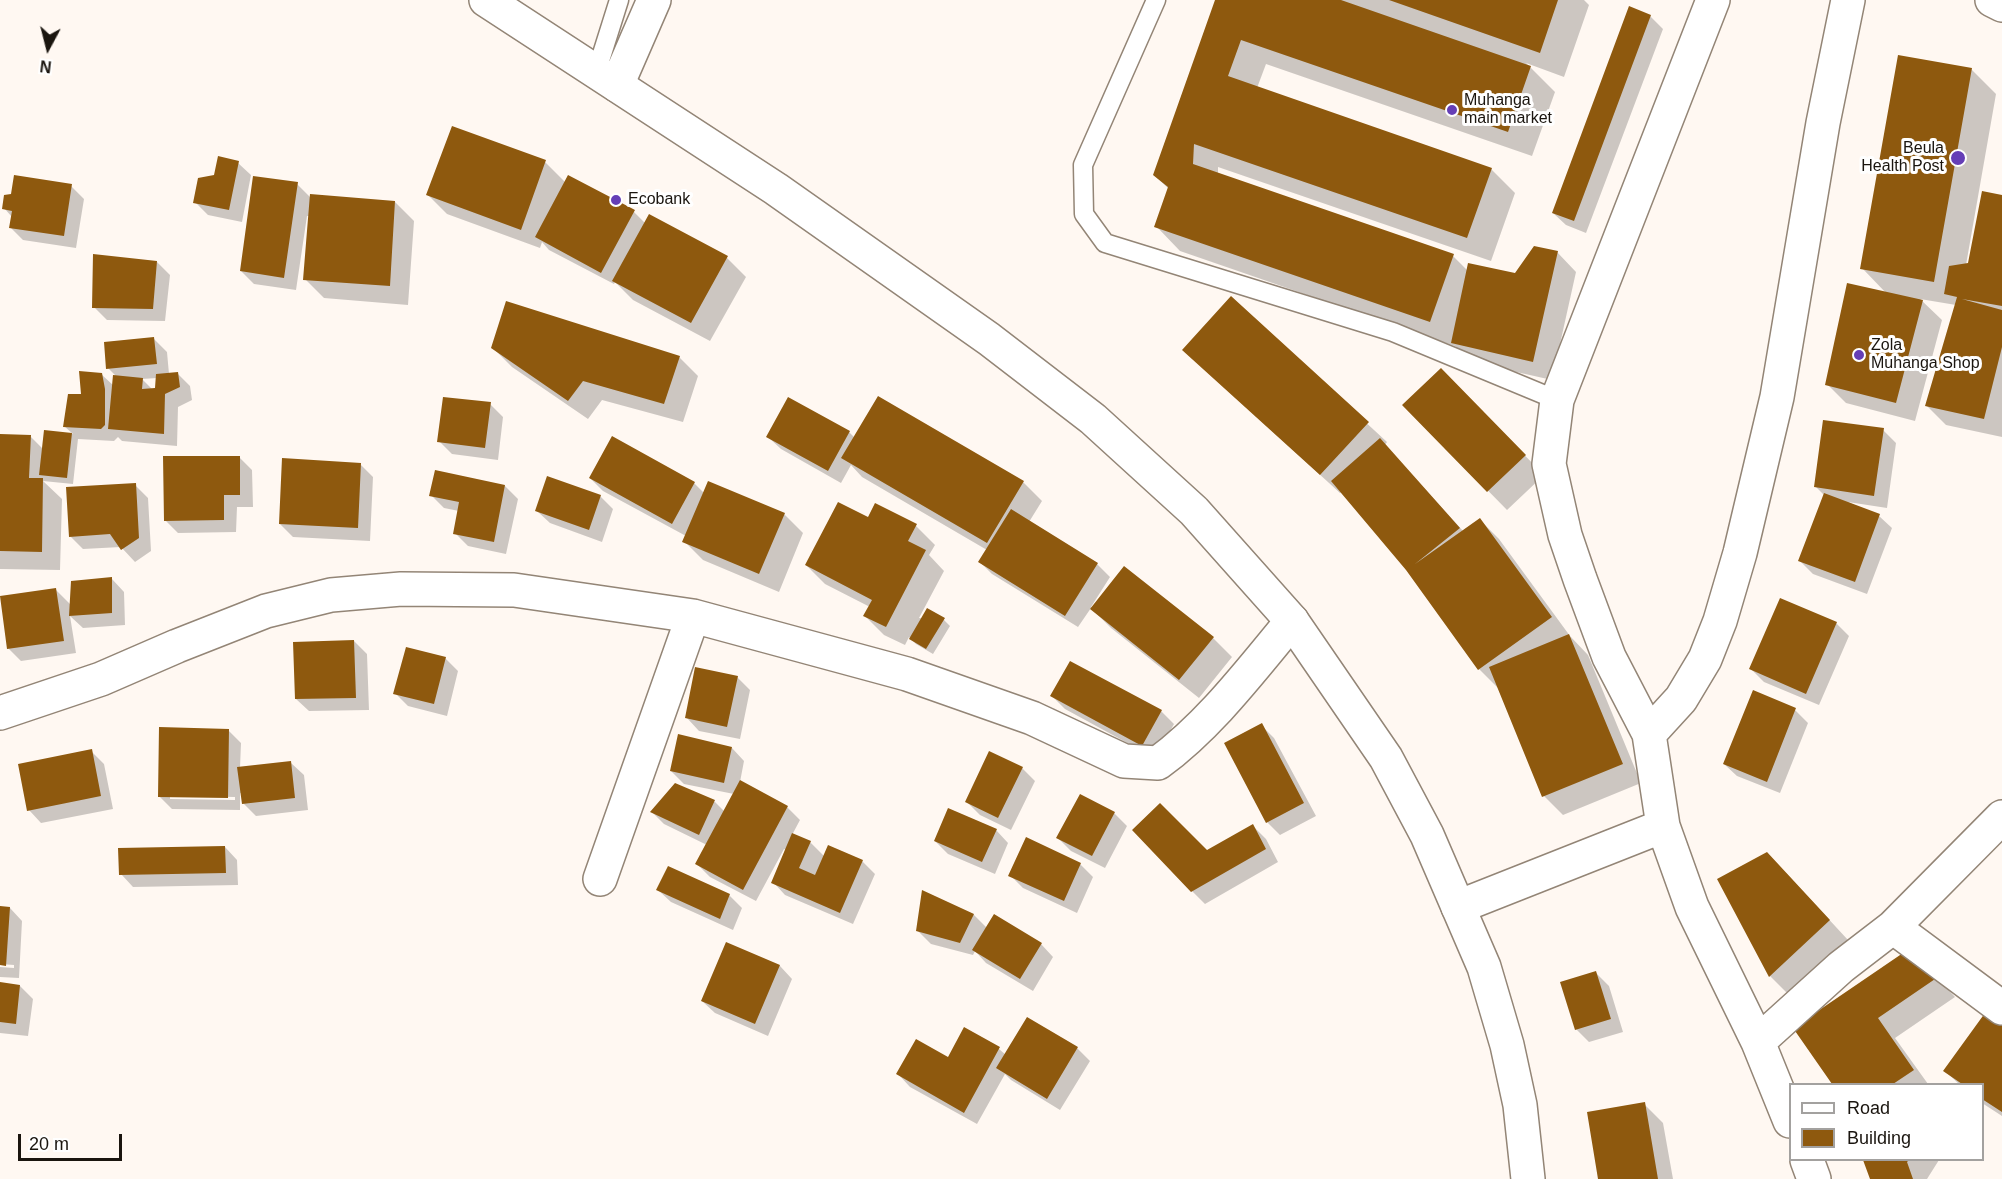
<!DOCTYPE html>
<html>
<head>
<meta charset="utf-8">
<style>
  body { margin:0 }
  #map { position:relative; width:2002px; height:1179px; overflow:hidden; background:#fff8f2; font-family:Arial,sans-serif }
  canvas { display:block }
  .legend { position:absolute; left:1789px; top:1083px; width:195px; height:78px; box-sizing:border-box; background:#fff; border:2px solid #a3a19f; margin:0; padding:8px 10px; list-style:none; font-size:18px; color:#1a150f }
  .legend li { display:flex; align-items:center; gap:12px; height:30px }
  .legend b { width:30px; border:2px solid #a3a19f }
  .north { position:absolute; left:18px; top:18px; width:60px; height:60px; -webkit-text-stroke:4px #fff; paint-order:stroke; rotate:187deg; font-size:16px; font-weight:700; line-height:24px; text-align:center; color:#1a150f }
  .north::after { content:''; display:block; margin:auto; width:21px; height:27px; background:#1a150f; clip-path:polygon(50% 0,100% 100%,50% 72%,0 100%) }
  .scale { position:absolute; left:18px; top:1134px; width:104px; height:27px; box-sizing:border-box; border:3px solid #1a150f; border-top:0; padding-left:8px; font-size:18px; line-height:21px; white-space:nowrap; color:#1a150f; -webkit-text-stroke:4px #fff; paint-order:stroke }
</style>
</head>
<body>
<div id="map">
<canvas width="2002" height="1179"></canvas>
<ul class="legend">
<li><b style="height:8px;background:#fff"></b>Road</li>
<li><b style="height:16px;background:#8e590e"></b>Building</li>
</ul>
<div class="north">N</div>
<div class="scale">20 m</div>
</div>
<script>
const ctx = document.querySelector('canvas').getContext('2d');
ctx.lineJoin = 'round';
function paint(path, color) { ctx.fillStyle = color; ctx.fill(path, 'evenodd'); }
function stroke(path, color, width, dash) { ctx.strokeStyle = color; ctx.lineWidth = width; ctx.lineCap = dash ? 'butt' : 'round'; ctx.setLineDash(dash || []); ctx.stroke(path); }
function label(font, color, halo, rows, align = 'center') {
  ctx.font = font + ' Arial,sans-serif'; ctx.lineWidth = 6; ctx.setLineDash([]); ctx.textBaseline = 'middle'; ctx.strokeStyle = halo; ctx.fillStyle = color; for (const [text, x, y, turn = 0] of rows) {
    ctx.save(); ctx.translate(x, y); ctx.rotate((+turn || 0) * Math.PI / 180); ctx.textAlign = isNaN(turn) ? turn : align; if (halo) ctx.strokeText(text, 0, 0); ctx.fillText(text, 0, 0); ctx.restore();
  }
}
paint(new Path2D(`
  M1216 0H1584L1589 5 1564 77 1526 63 1555 92 1532 156 1266 64 1257 88 1491 169 1515 193 1491 261 1218 167V174L1453 256 1468 271 1516 275 1557 252 1576 272 1552 380 1472 362 1455 346 1180 251 1156 226 1169 189 1154 175Z
  M1650 16 1663 29 1586 233 1566 225 1553 213Z
  M1971 69 1996 94 1966 265 1969 264 2002 196V437L1946 425 1927 406 1956 305 1920 299 1942 320 1915 421 1846 403 1827 384 1887 294 1862 268Z
  M545 162 566 183 634 212 645 223 727 258 746 277 710 341 633 300 615 282 614 284 549 250 542 242 540 248 447 214 428 195Z
  M238 163 251 175 242 222 208 215 195 202Z
  M297 184 311 198 395 202 414 221 408 305 324 298 305 279 310 216H307L296 290 254 284 241 271Z
  M71 186 84 199 76 248 23 240 11 228 12 217 4 208Z
  M157 262 170 275 165 321 107 320 94 307Z
  M1231 298 1387 442 1385 445 1463 531 1480 520 1499 539 1570 636 1588 655 1641 783 1563 815 1544 796 1498 688 1479 669 1407 569 1342 492 1340 493 1203 368Z
  M154 339 167 352 169 374 177 373 190 386 192 400 178 407 177 446 122 441 118 437 114 441 78 439 73 484 43 481 62 499 60 570 0 569V436H30L44 450 46 432 73 434 64 426 82 396 101 374 114 386 115 375 108 368ZM157 378V389H152L142 379Z
  M493 348 679 357 698 376 683 422 602 400 588 419 512 367Z
  M1441 370 1544 475 1507 510 1404 405Z
  M490 404 503 417 498 460 452 454 439 441Z
  M1883 430 1896 443 1887 508 1848 502 1879 516 1892 528 1867 594 1813 574 1800 561 1824 495 1816 487Z
  M849 432 855 438 1023 482 1042 501 1029 522 1097 564 1110 577 1091 607 1213 638 1232 657 1199 698 1111 628 1091 608 1078 627 992 574 980 562 987 550 862 477 851 465 841 483 781 449 768 437Z
  M239 457 252 470 253 507H237L236 532 178 533 165 520Z
  M360 464 373 477 370 541 293 537 280 524Z
  M590 478 694 483 704 493 784 514 803 533 779 592 703 560 684 541 686 536 603 491Z
  M135 485 148 498 151 551 135 562 121 547 83 549 70 536Z
  M505 486 518 499 506 554 468 546 455 533 459 511 444 508 431 495Z
  M600 496 613 509 602 542 550 523 537 511Z
  M869 519 916 526 935 545 929 555 944 571 919 618 944 620 950 626 933 654 916 644 909 637 905 645 884 635 865 616 870 607 825 584 806 565Z
  M112 579 124 592 125 625 83 628 70 616 76 653 21 661 8 648 56 590 71 605Z
  M1836 623 1849 636 1819 705 1764 682 1751 669Z
  M354 641 367 654 369 710 309 711 296 699Z
  M445 658 458 671 447 716 408 706 395 693Z
  M1071 663 1161 711 1174 724 1155 758 1065 709 1052 696Z
  M737 677 750 690 740 739 699 731 687 718Z
  M1795 710 1808 723 1780 793 1737 776 1724 764Z
  M1261 725 1274 738 1316 816 1280 835 1267 822Z
  M228 730 241 743 240 768 291 763 304 775 308 810 256 816 243 803 242 793H240V810L172 809 159 796ZM170 796 235 797V800L170 799Z
  M732 748 744 761 740 782 787 807 800 820 792 835 810 842 825 857 862 861 875 874 853 924 785 895 773 882 786 850 784 849 756 901 710 877 697 864 707 845 664 824 652 812 675 785 715 802 725 812 734 794 684 784 671 771Z
  M91 751 104 764 113 809 41 823 29 810Z
  M1022 768 1035 781 1011 830 980 815 967 802Z
  M1114 813 1127 826 1105 868 1071 851 1058 838Z
  M1253 826 1266 839 1278 862 1205 904 1192 891Z
  M996 830 1008 843 995 874 948 854 935 841Z
  M225 847 237 860 238 885 133 887 121 874Z
  M1080 864 1093 877 1077 913 1023 888 1010 875Z
  M1786 873 1848 940 1789 995 1770 976 1719 880Z
  M658 890 729 895 742 908 733 930 671 902Z
  M924 892 974 915 987 928 1041 944 1053 957 1033 991 986 963 975 951 973 955 931 944 918 931Z
  M0 908H10L22 921 19 978 0 977V967L14 968V965L0 964Z
  M727 944 780 966 792 979 768 1036 715 1013 702 1001Z
  M1596 973 1609 986 1623 1032 1589 1042 1576 1029Z
  M1937 978 1955 997 1895 1038 1928 1084H1834L1795 1029Z
  M0 984 20 986 33 999 28 1036 0 1033Z
  M1028 1019 1077 1048 1090 1061 1060 1110 1011 1080 1005 1074 977 1124 910 1087 898 1074 948 1059 965 1029 999 1049 1006 1055Z
  M2002 1027V1116L1982 1103V1084H1959L1945 1071Z
  M1644 1104 1663 1123 1673 1179H1600Z
  M1865 1160H1939L1927 1179H1872Z`), '#0003');
paint(new Path2D(`
  M1215 0H1341L1531 66 1508 132 1241 40 1228 76 1492 168 1467 238 1194 144 1193 164 1454 254 1430 322 1154 227 1168 187 1153 175Z
  M1389 0H1558L1540 53Z
  M1629 6 1651 15 1574 221 1552 213Z
  M1898 55 1972 68 1934 282 1860 269Z
  M452 126 546 160 521 230 426 195Z
  M218 156 239 161 229 210 193 203 198 178 214 175Z
  M14 175 72 184 64 236 9 228 12 211 2 209 4 195 11 194Z
  M568 175 635 210 601 273 535 237Z
  M253 176 298 182 284 278 240 271Z
  M1982 191 2002 195V306L1962 299 2002 310V347L1984 419 1925 406 1957 297 1944 294 1949 266 1968 263Z
  M310 194 395 201 390 286 303 280Z
  M649 214 728 256 691 323 612 281Z
  M1534 246 1558 251 1533 362 1451 343 1468 263 1515 273Z
  M93 254 157 261 153 309 92 308Z
  M1847 283 1923 300 1896 403 1825 385Z
  M1231 296 1369 422 1320 475 1182 350Z
  M506 301 680 356 664 404 583 381 568 401 491 348Z
  M154 337 157 364 106 369 104 342Z
  M1441 368 1526 455 1487 492 1402 405Z
  M79 371 102 373 105 389V425L101 429 63 427 68 394H81Z
  M178 372 180 387 165 394 164 434 108 429 113 375 143 378 142 389 155 388 156 374Z
  M878 396 1024 481 987 543 841 458Z
  M443 397 491 402 485 448 437 442Z
  M788 397 850 431 828 471 766 437Z
  M1823 420 1884 428 1874 496 1814 487Z
  M44 430 72 433 67 478 39 475Z
  M0 434 31 435 29 478H43L42 552 0 551Z
  M612 436 695 482 672 524 589 478Z
  M1380 438 1460 528 1415 564 1480 518 1552 617 1478 670 1406 570 1331 481Z
  M163 456H240V495H224V520L164 521Z
  M282 458 361 463 358 528 279 524Z
  M435 470 505 485 494 542 453 534 459 502 429 496Z
  M547 476 601 495 589 530 535 511Z
  M708 481 785 513 759 574 682 542Z
  M136 483 139 538 121 550 110 534 69 537 66 487Z
  M1824 493 1880 514 1855 582 1798 561Z
  M838 502 868 517 875 503 917 524 908 541 926 550 886 627 863 616 872 600 805 565Z
  M1011 509 1098 563 1065 616 978 562Z
  M1124 566 1214 637 1179 680 1090 609Z
  M112 577V613L69 616 71 581Z
  M56 588 64 641 7 649 0 596Z
  M1780 598 1837 622 1806 694 1749 669Z
  M927 608 945 618 926 649 909 639Z
  M1569 634 1623 764 1542 797 1489 667Z
  M354 640 356 698 295 699 293 642Z
  M406 647 446 657 434 704 393 694Z
  M1070 661 1162 710 1142 746 1050 696Z
  M695 667 738 676 727 727 685 718Z
  M1753 690 1796 708 1767 782 1723 764Z
  M1262 723 1304 803 1266 823 1224 743Z
  M159 727 229 729 228 798 158 797Z
  M678 734 732 747 724 783 670 771Z
  M92 749 101 796 27 811 18 764Z
  M989 751 1023 767 998 818 965 802Z
  M291 761 295 798 242 804 237 767Z
  M740 780 788 806 743 890 695 864Z
  M675 783 715 800 699 835 650 812Z
  M1080 794 1115 812 1092 856 1056 838Z
  M1160 803 1207 850 1253 824 1266 849 1191 892 1132 830Z
  M948 808 997 829 982 862 934 841Z
  M792 833 811 841 799 868 815 875 828 845 863 860 840 913 771 883Z
  M1026 837 1081 863 1064 901 1008 876Z
  M225 846 226 873 119 875 118 848Z
  M1767 852 1830 920 1769 977 1717 879Z
  M668 866 730 894 720 919 656 890Z
  M922 890 974 914 960 943 916 931Z
  M0 906 10 907 6 966 0 965Z
  M994 914 1042 943 1020 979 972 950Z
  M726 942 780 965 755 1024 701 1001Z
  M1903 953 1938 977 1878 1018 1914 1070 1893 1084H1832L1793 1028Z
  M1596 971 1611 1019 1575 1030 1560 982Z
  M0 982 20 985 16 1024 0 1022Z
  M1985 1013 2002 1026V1112L1982 1099V1084H1962L1943 1071Z
  M1027 1017 1078 1047 1047 1099 996 1068Z
  M964 1027 1000 1047 964 1113 896 1074 916 1039 948 1057Z
  M1645 1102 1658 1179H1598L1587 1112Z
  M1863 1160H1909L1907 1162 1913 1179H1870Z`), '#8e590e');
const service = new Path2D(`
  M1156 0 1083 165 1084 214 1105 243 1393 332 1557 400
  M597 70 619 0`);
const minor = new Path2D(`
  M1713 0 1557 400 1549 464 1565 535 1580 579 1609 657 1649 734 1663 826 1692 907 1758 1042
  M1992 0 2002 5
  M617 85 654 0
  M0 713 101 679 177 646 266 611 331 595 401 589 514 590 693 616 907 674 1032 718 1124 761 1158 763C1210 725 1251 670 1292 621
  M1649 734 1681 699 1705 659 1720 621 1740 553 1777 397 1823 123 1848 0
  M600 879 693 616
  M1458 907 1663 826
  M1893 927 2002 1008
  M1790 1121 1758 1042 1841 967 1893 927 2002 817
  M1807 1160 1814 1179`);
const trunk = new Path2D(`
  M486 0 776 189 989 339 1093 419 1194 511 1292 621 1386 758 1427 835 1484 967 1507 1045 1520 1105 1528 1179`);
stroke(service, '#938576', 21);
stroke(minor, '#938576', 36);
stroke(trunk, '#938576', 36);
stroke(service, '#fff', 18);
stroke(minor, '#fff', 33);
stroke(trunk, '#fff', 33);
for (const [x, y, r, color] of [
  [1452,110,6,"#653eb6"],
  [1958,158,8,"#653eb6"],
  [616,200,6,"#653eb6"],
  [1859,355,6,"#653eb6"]
]) { const dot = new Path2D(); dot.arc(x, y, r, 0, 2 * Math.PI); ctx.fillStyle = color; ctx.fill(dot); stroke(dot, '#fff', 2); }
label('16px', '#1a150f', '#fff', [
  ["Muhanga",1464,101],
  ["main market",1464,119],
  ["Beula",1944,149,"right"],
  ["Health Post",1944,167,"right"],
  ["Ecobank",628,200],
  ["Zola",1871,346],
  ["Muhanga Shop",1871,364]
], 'left');
</script>
</body>
</html>
